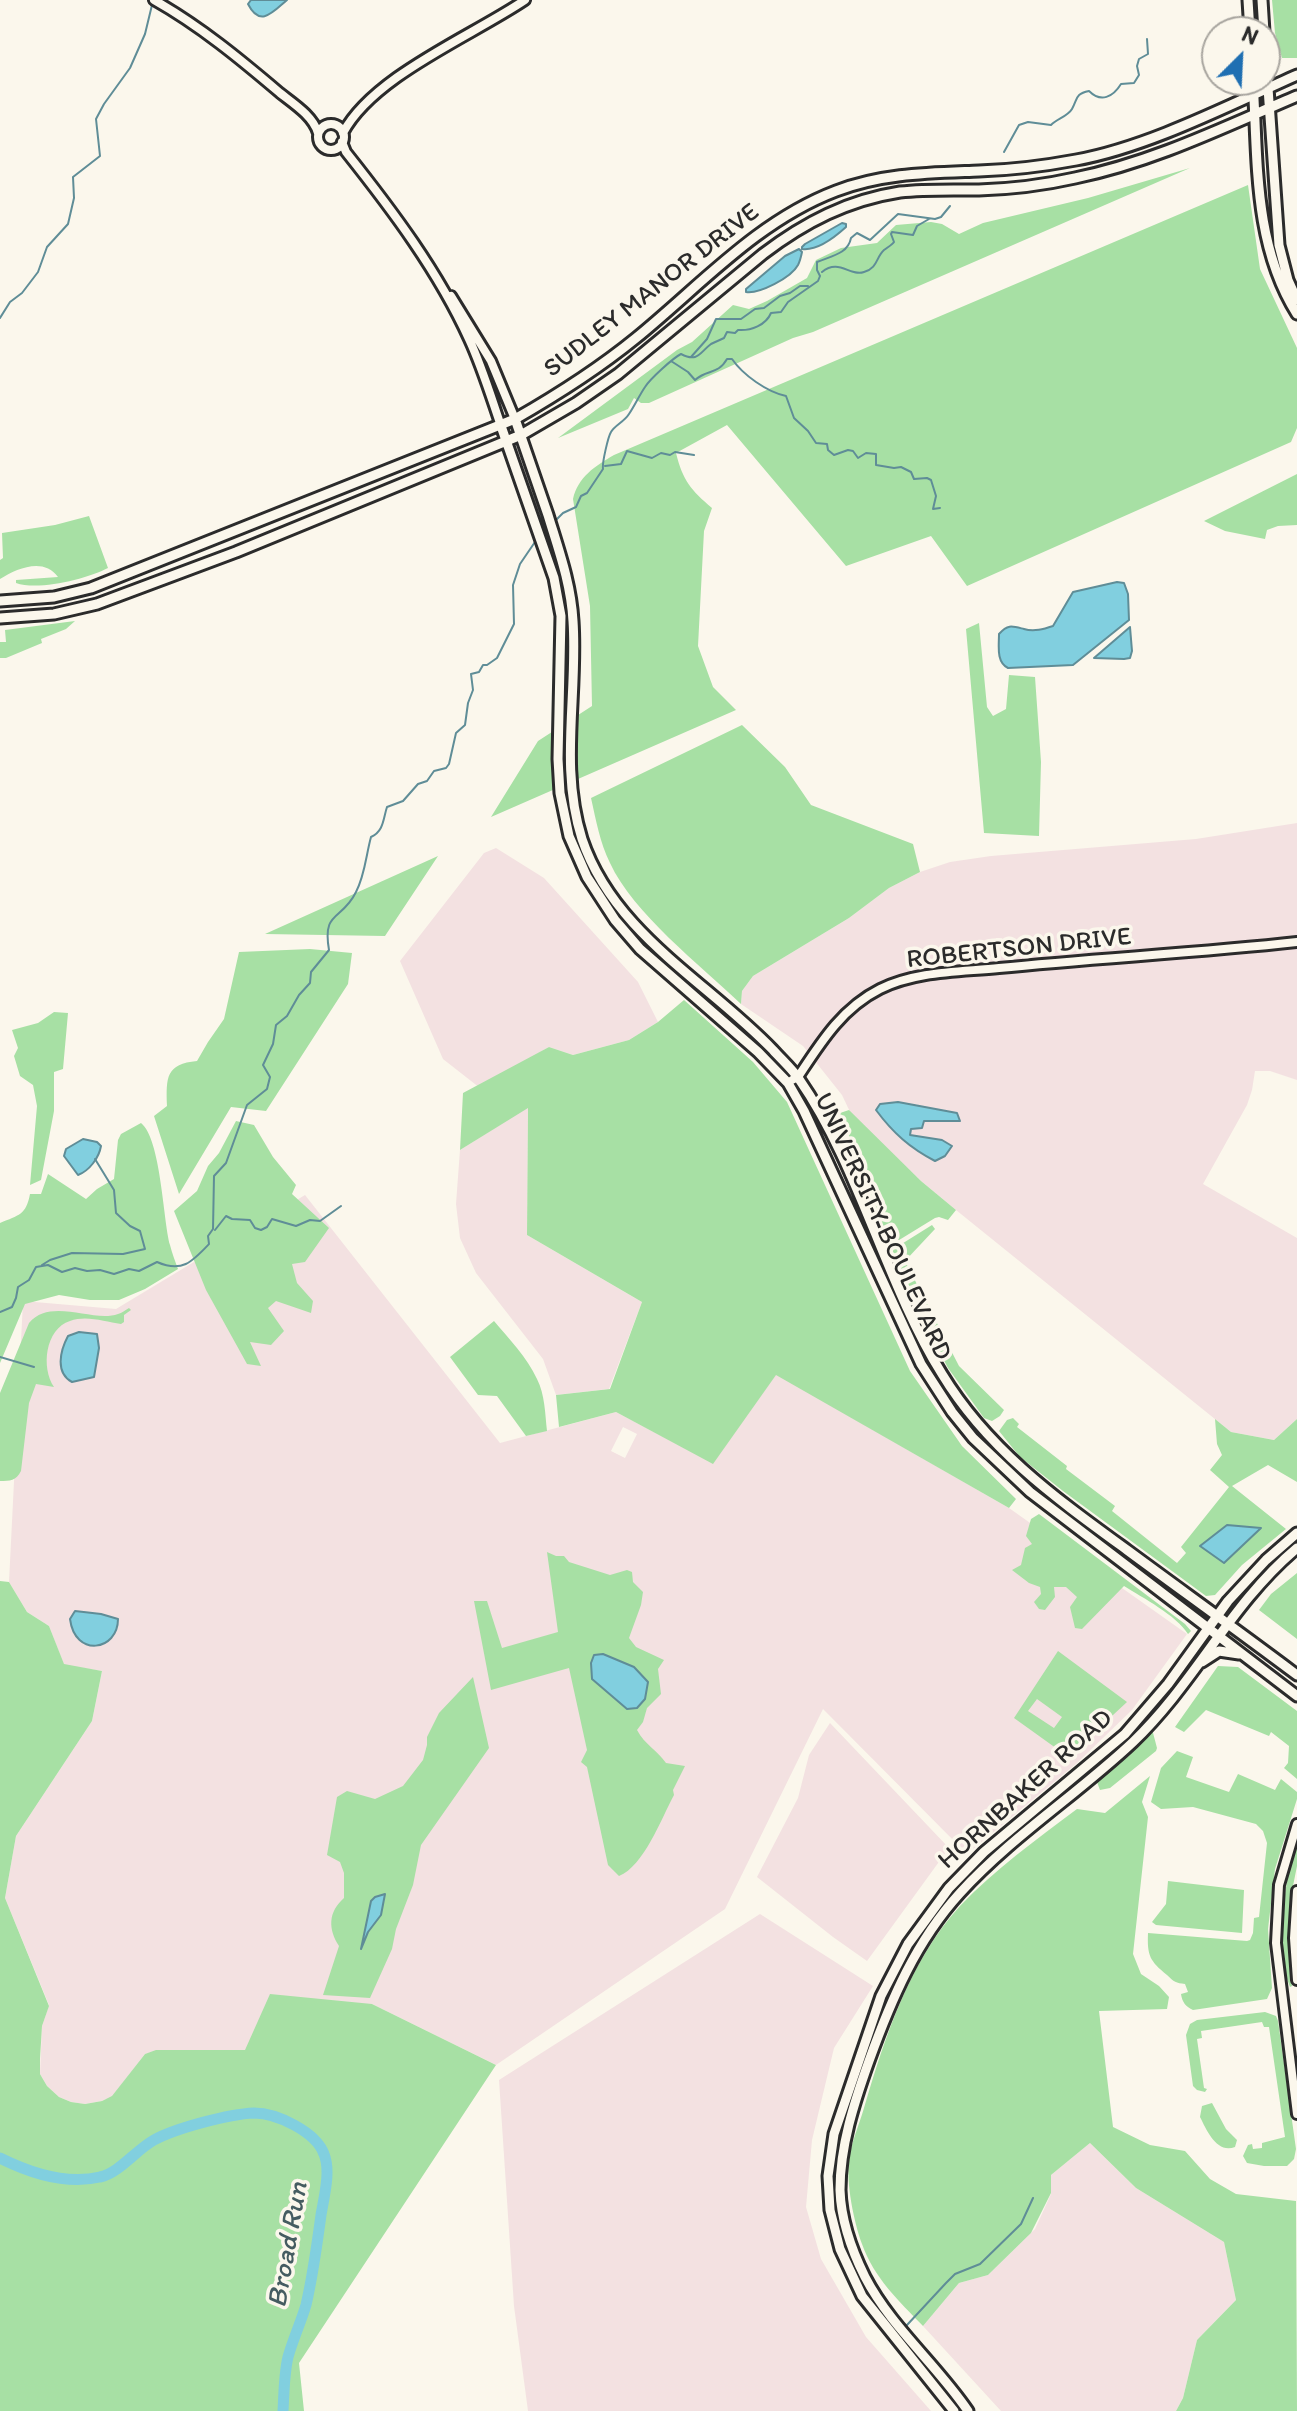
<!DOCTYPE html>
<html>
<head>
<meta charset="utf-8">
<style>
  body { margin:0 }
  #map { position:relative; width:1297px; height:2411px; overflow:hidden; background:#fbf7ec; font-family:Itim,sans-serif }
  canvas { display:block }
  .north { position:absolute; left:1201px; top:16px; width:80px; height:80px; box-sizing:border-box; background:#fbf7ec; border:2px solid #a8a59f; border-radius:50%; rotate:24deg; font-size:22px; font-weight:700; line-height:32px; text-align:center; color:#2b2b2b }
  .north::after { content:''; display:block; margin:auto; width:28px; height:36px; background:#1f6fb2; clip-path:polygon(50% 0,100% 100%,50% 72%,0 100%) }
</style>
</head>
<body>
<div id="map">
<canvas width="1297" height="2411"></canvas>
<div class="north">N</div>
</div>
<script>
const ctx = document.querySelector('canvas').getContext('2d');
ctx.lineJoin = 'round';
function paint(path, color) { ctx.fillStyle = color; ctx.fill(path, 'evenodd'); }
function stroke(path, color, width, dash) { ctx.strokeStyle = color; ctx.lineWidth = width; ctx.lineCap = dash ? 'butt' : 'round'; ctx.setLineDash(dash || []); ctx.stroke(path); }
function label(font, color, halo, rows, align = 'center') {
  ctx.font = font + ' Itim,sans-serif'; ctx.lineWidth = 7; ctx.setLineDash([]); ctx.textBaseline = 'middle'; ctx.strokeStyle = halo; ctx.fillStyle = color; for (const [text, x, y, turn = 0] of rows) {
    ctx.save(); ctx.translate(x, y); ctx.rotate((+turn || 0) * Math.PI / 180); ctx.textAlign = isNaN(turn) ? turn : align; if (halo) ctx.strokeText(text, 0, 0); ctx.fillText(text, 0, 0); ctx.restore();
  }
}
paint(new Path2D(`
  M1297 823V1080L1270 1071H1255L1252 1090 1247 1105 1203 1184 1297 1238V1419L1274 1440 1231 1432 956 1210 921 1181 851 1114 842 1095 803 1046 741 1004 742 991 753 976 849 918 889 888 920 872 950 862 991 856 1196 839Z
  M496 848 544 878 638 982 658 1022 629 1040 573 1055 549 1047 480 1088 443 1059 400 961 484 853Z
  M528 1107 527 1235 642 1302 609 1389 556 1395 543 1359 476 1273 460 1238 456 1204 460 1150Z
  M305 1195 500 1443 616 1412 713 1463 776 1374 1009 1508 1187 1634 1132 1710 1076 1764 967 1854 823 1709 725 1909 496 2065 372 2004 245 2050 156 2051 145 2054 112 2097 102 2101 85 2104 71 2102 59 2097 47 2086 40 2074 42 2026 49 2005 5 1898 16 1836 92 1721 102 1671 64 1665 49 1626 27 1612 9 1582 23 1301 116 1309ZM623 1427 637 1434 625 1458 611 1451Z
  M830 1723 949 1848 867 1961 833 1937 757 1877 798 1798 809 1755Z
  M760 1914 873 1986 834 2048 812 2140 806 2207 821 2259 866 2337 931 2411H528L514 2306 499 2080Z
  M1090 2143 1136 2188 1224 2242 1236 2300 1197 2340 1183 2398 1176 2411H1001L923 2326 959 2283 988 2275 1035 2229 1051 2194V2175Z`), '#f3e1e1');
paint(new Path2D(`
  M1272 0H1297V58H1282L1275 33Z
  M1190 168 813 332 793 338 649 403H641L634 398 628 409 558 438 677 350 692 342 733 305 749 309 767 301 807 278 816 260 841 248 877 243 896 225 931 222 942 224 959 234 983 223 1088 198Z
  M1248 185 1260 269 1297 348V428L1291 442 967 586 931 536 846 566 727 425 676 453C683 481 691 490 712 508L704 531 698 646 713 687 736 710 491 817 538 741 592 706 590 606 573 499C578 477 595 466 614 455Z
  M1297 474V525L1278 526 1267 530 1265 539 1225 531 1204 521Z
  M89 516 108 568C87 579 38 591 16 583V580L58 577C44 557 17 568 0 579V560L3 558 2 533 55 525Z
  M75 621 66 629 41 639 42 643 6 658H0V642H6L5 630Z
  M979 623 987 707 993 716 1006 709 1009 675 1035 677 1041 762 1039 836 984 833 966 629Z
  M742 725 785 767 811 805 913 844 920 872 889 888 849 918 753 976 742 991 741 1004C700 965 633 913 610 863 600 843 596 820 591 798Z
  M438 856 385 936 265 934Z
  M310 949 352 953 348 984 266 1111 231 1107 179 1194 154 1116 167 1106C166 1077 166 1064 197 1061L208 1042 224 1019 239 952Z
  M684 1000 753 1062 787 1102 910 1371 962 1446 1016 1499 1009 1508 776 1375 713 1464 616 1412 559 1427 556 1395 610 1389 642 1302 527 1235 528 1108 460 1150 463 1093 549 1047 573 1055 629 1040 658 1022Z
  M54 1012 68 1013 63 1069 54 1072V1111L41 1180 30 1185 37 1106 33 1085 20 1076 14 1056 18 1048 12 1030 38 1023Z
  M849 1110 921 1181 956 1210 948 1220 939 1217 935 1218 891 1245 840 1113Z
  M236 1121 254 1125 273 1157 296 1185 292 1194 329 1228 305 1262 292 1264 297 1283 313 1301 311 1313 276 1301 268 1308 284 1331 271 1345 250 1342 261 1366 247 1364 206 1290 174 1211 197 1191 208 1166 219 1153Z
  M141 1123C161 1139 163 1219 170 1245 172 1253 175 1261 178 1269L145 1289 119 1300H90L59 1295 25 1304 0 1363V1223C19 1215 26 1215 30 1194H41L48 1174 86 1199 97 1189 114 1179 118 1140 121 1134Z
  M932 1225 935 1229 905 1261 959 1366 1004 1410 1000 1416 992 1421 984 1418 948 1368 929 1332 892 1250Z
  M129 1308 131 1310 124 1315V1322L121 1324C105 1322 87 1315 70 1321 45 1329 41 1368 54 1387L36 1384 29 1403 21 1471C16 1481 10 1481 0 1481V1393L29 1323C51 1297 93 1323 118 1314 122 1313 125 1310 129 1308Z
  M494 1321C509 1339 527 1357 537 1379 545 1395 545 1413 547 1431L526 1436 497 1396 478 1395 450 1357Z
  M1013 1418 1019 1424 1017 1427 1067 1466 1066 1469 1115 1506 1112 1511 1177 1563 1186 1553 1181 1547 1229 1487 1210 1470 1222 1455 1217 1444 1215 1419 1231 1432 1274 1440 1297 1419V1482L1268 1465 1232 1486 1286 1529 1242 1565 1215 1595 1206 1596 1063 1491 1020 1457 999 1431 1007 1420Z
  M1039 1514 1185 1624 1191 1631 1188 1634C1176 1615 1143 1598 1124 1586L1082 1629 1075 1628 1070 1607 1077 1597 1066 1587H1054L1055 1597 1045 1610 1039 1609 1034 1602 1041 1594 1040 1587 1029 1583 1012 1570 1021 1565 1025 1548 1032 1544 1026 1536 1031 1519Z
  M547 1552 556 1556H564L569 1562 610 1575 627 1570 632 1572 633 1582 643 1592 641 1605 629 1638 636 1647 664 1660 658 1669 661 1694 647 1708 643 1722 637 1730C645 1745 657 1750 666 1763L685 1766 673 1790 674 1795C661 1819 644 1866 619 1876L608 1865 587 1767 581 1762 587 1750 569 1668 491 1690 474 1601H487L502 1648 558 1632Z
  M1297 1573V1639L1259 1610 1271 1594Z
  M0 1581 9 1582 27 1612 49 1626 64 1664 102 1671 92 1721 16 1836 5 1898 49 2006 42 2026 40 2059V2074L47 2086 59 2097 71 2102 85 2104 102 2101 112 2096 145 2054 156 2050H245L270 1994 372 2004 496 2065 299 2363 304 2411H0Z
  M1058 1651 1127 1702 1071 1754 1060 1751 1014 1718ZM1037 1699 1062 1717 1054 1728 1028 1711Z
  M1218 1666 1238 1667 1297 1711V1779L1284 1768 1288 1763 1289 1746 1271 1732 1269 1736 1206 1710 1184 1732 1175 1727Z
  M473 1677 489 1748 421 1845 413 1885 396 1929 392 1949 370 1998 323 1995 339 1946C328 1929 328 1912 344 1898V1873L340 1862 327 1855 337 1797 347 1791 375 1799 403 1786 423 1760 427 1745V1737L439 1713Z
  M1152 1729 1157 1748 1156 1751 1110 1788 1100 1790 1097 1782Z
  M1177 1751 1193 1757 1186 1777 1229 1792 1238 1774 1275 1790 1281 1779 1297 1792V1799L1275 1869 1268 1929 1272 1988 1267 1999 1193 2010C1186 2007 1182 2002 1181 1994L1188 1992 1185 1984C1176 1983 1174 1982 1167 1975 1150 1961 1147 1956 1148 1933L1247 1941 1250 1940 1253 1933 1254 1918 1259 1917 1267 1843 1263 1831 1256 1824 1193 1807 1161 1809 1151 1802 1161 1768Z
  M1150 1776 1142 1802 1148 1817 1133 1954 1141 1974 1159 1986 1169 1997 1167 2009 1099 2011 1113 2127 1150 2145 1185 2151 1210 2179 1236 2194 1296 2201 1297 2411H1176L1183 2398 1197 2340 1236 2300 1224 2242 1136 2188 1090 2143 1051 2175V2193L1031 2233 988 2275 959 2283 923 2326C899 2301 874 2278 862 2244 854 2222 846 2184 849 2160 851 2143 859 2125 864 2108 885 2037 909 1962 960 1906 994 1870 1037 1839 1077 1809L1105 1813Z
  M1297 1839V1866L1291 1896 1289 1952 1292 1986 1290 1987C1274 1949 1285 1877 1297 1839Z
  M1168 1881 1244 1890 1242 1933 1156 1925 1152 1922 1166 1904Z
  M1265 2012 1276 2016 1278 2021 1296 2149 1294 2159 1287 2166H1264L1247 2163 1243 2156 1248 2145 1252 2144 1253 2149 1262 2148V2143L1285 2137 1269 2027H1264L1262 2022 1201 2031 1202 2038 1197 2039 1204 2088 1207 2089 1205 2092 1197 2090 1193 2086 1186 2035 1190 2024 1197 2020Z
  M1212 2103 1226 2129 1237 2140 1235 2147C1217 2154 1207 2131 1200 2117L1202 2106Z`), '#a7e0a4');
const water = new Path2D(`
  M251 0H287C273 12 260 28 248 4Z
  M842 223 846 224V227C835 237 817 251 802 249V247L805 244Z
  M799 249 802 252C801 257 800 261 798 265 791 278 759 294 746 292V289L785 256Z
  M1117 582 1124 583 1128 594 1129 620 1073 665 1008 668C996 662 999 646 999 634 1008 624 1012 626 1024 629 1034 632 1044 629 1053 626L1073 592Z
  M1130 627 1132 651 1130 658 1124 659 1094 658Z
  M898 1102 957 1113 960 1121H924L922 1128 911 1129 910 1135 942 1140 952 1146 945 1156 935 1161C910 1148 893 1133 876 1110L880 1104Z
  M83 1139 97 1142 101 1146C99 1158 89 1171 78 1175L64 1156 66 1149Z
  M79 1332 97 1334 99 1348 94 1377 72 1382C55 1373 60 1351 68 1336Z
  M1227 1525 1261 1528 1224 1563 1200 1546Z
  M75 1611 101 1614 118 1619C118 1651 75 1658 70 1619Z
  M603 1654 634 1667 648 1682 645 1699 637 1708 627 1709 592 1679 591 1663 594 1655Z
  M385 1894 381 1915 368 1932 361 1949 371 1901 375 1897Z`);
paint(water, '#81cfdf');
stroke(water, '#5f8d97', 2);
stroke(new Path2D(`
  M1004 152 1019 125 1028 122 1051 125C1057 119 1068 116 1072 109 1078 98 1075 94 1089 91 1101 103 1113 97 1121 84L1134 83 1139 75 1137 66 1139 59 1148 54 1147 39
  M822 272C839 258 850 277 864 272 878 268 876 257 884 250 888 247 892 245 894 242L891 234 892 232 913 235 917 226 929 219
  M0 318 10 302 22 293 38 272 47 247 68 224 74 198 73 177 100 156 96 119 104 104 130 68 145 34 152 5
  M691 357 707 339 716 319H741L755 309 764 308 780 296 790 293 800 286H808
  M671 361 688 372 695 380C707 369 718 375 727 359H732C743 375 767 392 786 396L794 418 808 431 816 443 827 444 828 450 834 455 848 450 853 451 858 458 866 453 876 454V465L894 468 901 467 911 472 914 479 927 478 931 480 936 496 933 509 940 508
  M605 466 621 464 627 451 652 458 661 453 670 455 675 452 694 455
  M553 523 563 513 576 507 581 496 587 493 603 469C602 463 608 437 611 432 615 425 624 422 629 414 635 405 639 396 645 387 650 379 673 358 681 354 698 363 700 352 711 344 715 342 720 340 724 338L727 332 735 333 738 330C751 331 766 325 771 313L781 312 788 302 818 281 820 276 817 270V262C831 256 848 254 851 238L857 233 870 240 898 214 935 219 941 217 950 206
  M215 1230 226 1216 232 1219 250 1220 255 1228 261 1230 267 1227 272 1219 296 1226 310 1220 320 1221 341 1206
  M42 1265 50 1260 72 1253 123 1254 145 1249 140 1231 130 1226 116 1213 114 1190 95 1159
  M0 1312 12 1307 16 1298 18 1287 29 1280 36 1267 48 1265 62 1272 75 1268 87 1271 100 1270 114 1274 129 1269 139 1271 157 1262C182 1273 192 1262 209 1244L208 1236 213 1229 214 1176 226 1163 247 1105 267 1089 270 1077 263 1065 273 1044 276 1025 287 1016 299 995 310 983 311 972 329 950C322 910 342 921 356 892 365 875 366 855 371 837 384 831 383 819 387 807L403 801 418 784 427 781 434 771 446 768 449 764 456 733 465 725 468 703 473 690 471 674 479 672 483 665H487L497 658 514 624 513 585 520 564 537 539
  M0 1357 34 1367
  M907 2325 946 2283 955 2274 980 2264 1021 2224 1033 2198`), '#5f8d97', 2);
stroke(new Path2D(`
  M0 2158C30 2173 66 2185 100 2177 119 2173 136 2150 154 2140 176 2128 229 2114 254 2113 277 2113 316 2132 324 2154 331 2171 324 2197 321 2215 317 2245 313 2275 306 2305 301 2322 293 2339 288 2357 284 2374 284 2393 283 2411`), '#81cfdf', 11);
const tertiary = new Path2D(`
  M154 0C200 26 240 59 280 93 294 104 313 116 318 133
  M318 137a13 13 0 1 1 26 0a13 13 0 1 1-26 0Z
  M343 133C373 76 472 36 525 0
  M342 142 346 152C392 210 438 271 469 339 482 367 491 397 501 426
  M451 296 491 361 515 419
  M792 1080 798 1077C821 1042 842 1008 880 989 916 971 960 972 999 968 1098 958 1198 953 1297 942
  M1297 1824 1279 1885 1276 1943 1297 2114
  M1297 1891 1294 1938 1297 1980`);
const secondary = new Path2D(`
  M1248 0 1250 32
  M1262 0 1264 32
  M1265 45 1279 245 1288 280 1297 300
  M1253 80C1258 160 1253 244 1297 314
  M515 419C526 451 537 483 548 515 559 551 571 584 573 621 578 694 559 767 582 839 614 934 707 981 773 1050 782 1060 792 1069 799 1079 860 1167 885 1282 942 1374 988 1450 1057 1499 1127 1550 1184 1592 1241 1633 1297 1675
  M501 426 554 578 561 616 558 759 560 793 569 836 587 877 615 920 640 949 758 1052 788 1083 804 1111 921 1364 952 1412 973 1438 1030 1492 1297 1696
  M0 601 54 597 91 588 515 419C557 395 598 369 636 338 700 286 757 221 836 191 883 173 930 173 979 171 1012 170 1044 166 1076 160 1148 147 1229 105 1297 75
  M0 618 54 614 97 604 236 552 521 435 576 403 618 374 763 254C805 222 848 200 900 192 926 189 953 190 979 190 1011 189 1044 185 1075 178 1153 162 1224 127 1297 96
  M1202 1662 1219 1651 1239 1654
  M954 2411 862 2296 840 2249 830 2210 828 2176 834 2134 881 1996 908 1944 949 1888 984 1852 1125 1734 1168 1684 1228 1601 1266 1560 1297 1533
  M968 2411C937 2365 891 2327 865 2277 852 2251 841 2220 840 2190 840 2146 854 2103 869 2061 891 2000 916 1941 960 1893 1012 1836 1078 1794 1133 1742 1195 1683 1231 1603 1297 1548`);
stroke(tertiary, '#2b2b2b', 14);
stroke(secondary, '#2b2b2b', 15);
stroke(tertiary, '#fbf7ec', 8);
stroke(secondary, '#fbf7ec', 9);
label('26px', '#2b2b2b', '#fbf7ec', [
  ["SUDLEY MANOR DRIVE",652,291,-38],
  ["ROBERTSON DRIVE",1019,949,-6],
  ["UNIVERSITY BOULEVARD",882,1227,65],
  ["HORNBAKER ROAD",1026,1790,-42]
]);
label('italic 28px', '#455c61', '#fbf7ec', [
  ["Broad Run",289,2245,-80]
]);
</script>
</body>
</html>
